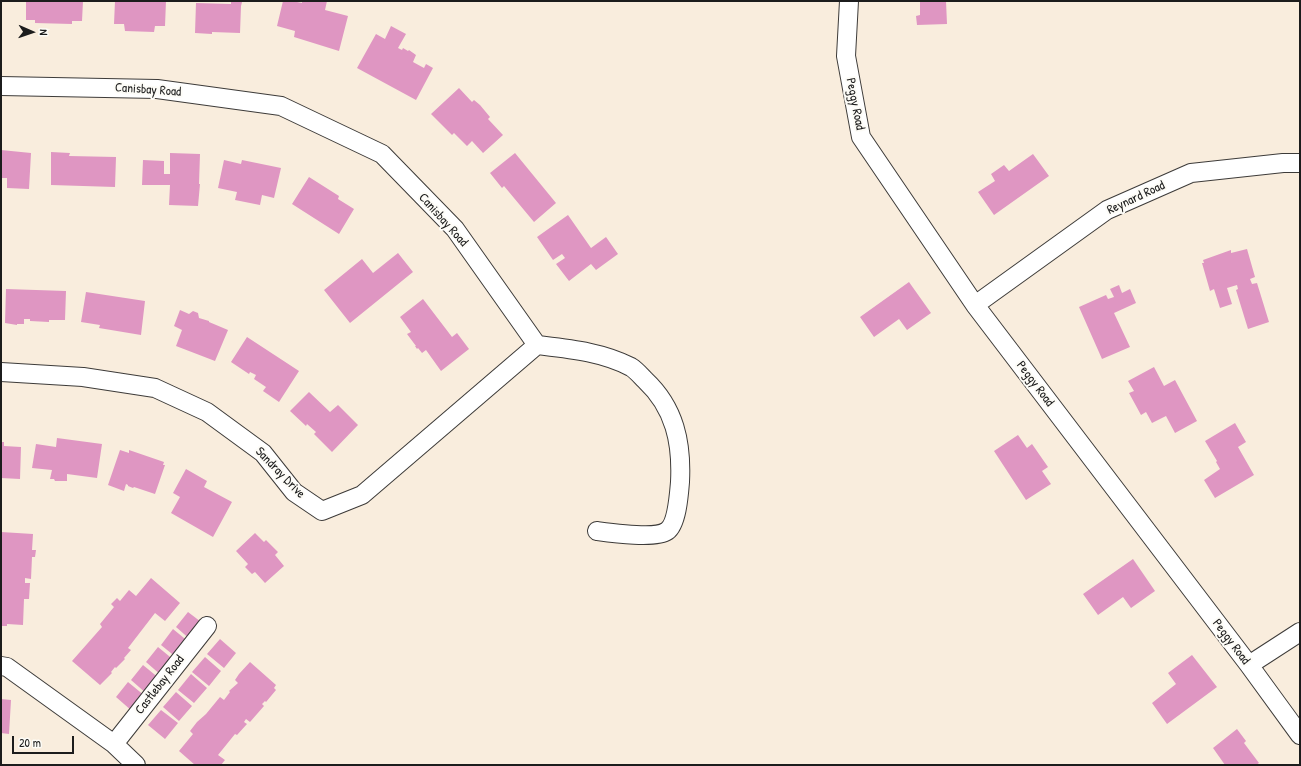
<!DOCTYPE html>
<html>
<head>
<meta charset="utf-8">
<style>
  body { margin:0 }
  #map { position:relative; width:1301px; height:766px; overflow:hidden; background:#f9eddd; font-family:"Patrick Hand",sans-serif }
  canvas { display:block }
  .frame { position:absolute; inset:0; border:2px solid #1c1c1c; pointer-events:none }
  .north { position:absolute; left:12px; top:12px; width:40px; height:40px; -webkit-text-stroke:3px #fdfcf7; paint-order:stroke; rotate:92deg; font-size:11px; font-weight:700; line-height:16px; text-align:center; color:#1c1c1c }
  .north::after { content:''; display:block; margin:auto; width:14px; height:18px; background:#1c1c1c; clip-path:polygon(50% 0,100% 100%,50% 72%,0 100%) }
  .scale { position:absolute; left:12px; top:736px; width:62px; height:18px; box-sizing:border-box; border:2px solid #1c1c1c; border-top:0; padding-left:5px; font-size:12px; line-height:14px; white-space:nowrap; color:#1c1c1c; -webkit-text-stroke:3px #fdfcf7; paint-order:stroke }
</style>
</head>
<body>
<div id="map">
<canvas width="1301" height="766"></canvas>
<div class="frame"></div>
<div class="north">N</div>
<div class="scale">20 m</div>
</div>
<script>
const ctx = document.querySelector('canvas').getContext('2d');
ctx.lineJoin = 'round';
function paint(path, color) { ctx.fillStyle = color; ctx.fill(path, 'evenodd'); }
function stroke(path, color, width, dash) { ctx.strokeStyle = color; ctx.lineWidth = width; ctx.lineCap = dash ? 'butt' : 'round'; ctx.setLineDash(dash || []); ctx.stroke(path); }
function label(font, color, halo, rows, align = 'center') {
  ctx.font = font + ' "Patrick Hand",sans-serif'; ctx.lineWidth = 4; ctx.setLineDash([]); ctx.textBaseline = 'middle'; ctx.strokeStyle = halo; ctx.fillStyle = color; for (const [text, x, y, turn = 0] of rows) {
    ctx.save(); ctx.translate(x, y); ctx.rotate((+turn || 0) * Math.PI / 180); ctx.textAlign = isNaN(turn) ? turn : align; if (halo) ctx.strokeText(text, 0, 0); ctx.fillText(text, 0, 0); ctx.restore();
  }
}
paint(new Path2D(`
  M26 1H83L82 21H72V24L35 23V20H26Z
  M115 1H166L165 26H155L154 32 125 31 124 24H114Z
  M231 1H245L242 2 241 6 240 33 212 32V34L195 33 196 3 231 4Z
  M283 1H292L302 3V1H327L325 10 348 16 339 51 294 37 295 31 277 26Z
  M920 1H946L947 24 917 25 916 16 920 15Z
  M391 26 406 34 398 48 402 50 403 48 408 51 409 50 416 55 413 62 424 68 426 64 433 68 416 100 357 68 376 34 385 39Z
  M459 88 472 102 474 100 480 105 490 117 488 119 503 135 483 153 472 141 467 146 454 133 452 135 431 114Z
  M1 150 31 153 29 189 7 188V178H1Z
  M51 152 70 153 69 156 116 157 115 187 51 185Z
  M170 153 200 154 199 184H200L198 206 169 205 170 185H142L143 160 164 161V174H170Z
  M515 153 556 203 534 222 504 186 502 188 490 173Z
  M1033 154 1049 176 994 215 978 192 995 181 991 174 1004 165 1009 171Z
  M224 160 241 164 242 160 281 168 274 198 262 195 260 205 235 200 237 192 218 188Z
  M309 177 339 196 338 199 354 209 339 234 292 204Z
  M568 215 591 248 606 237 618 254 596 270 591 264 569 281 556 264 565 258 562 254 553 260 537 237Z
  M1247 249 1255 277 1250 279 1252 284 1257 283 1269 322 1248 329 1236 290 1238 289 1237 285 1227 288 1232 304 1220 308 1214 289 1210 291 1202 263H1204L1203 260 1231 250V253Z
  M398 253 413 272 350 323 324 290 362 259 373 273Z
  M909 282 931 313 907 330 899 319 874 337 860 317Z
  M1119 285 1122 293 1130 289 1136 303 1114 313 1130 347 1102 359 1079 307 1106 295 1108 299 1114 297 1110 289Z
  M6 289 66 291 65 320H49V322L30 321V319H24V324H17V325L5 323Z
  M86 292 145 301 141 335 99 328 100 325 81 322Z
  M423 299 452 337 457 333 469 349 441 371 426 350 422 353 418 348 417 349 415 346H416L407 334 411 332 400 317Z
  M180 310 189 314 193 311 198 313 199 318 209 321V322L228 330 215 361 176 346 182 330 174 326Z
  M247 337 299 371 279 402 263 391 266 387 254 379 256 375 250 372 249 374 231 362Z
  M1154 367 1164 386 1175 380 1197 421 1175 433 1166 416 1152 423 1146 412 1141 415 1129 393 1134 391 1128 381Z
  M309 392 330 412 338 405 358 425 332 452 314 434 316 432 307 424 306 426 290 411Z
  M1235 423 1246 442 1238 447 1254 475 1215 498 1204 480 1220 469 1216 462 1217 461 1205 441Z
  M1018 435 1027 448 1032 444 1048 467 1042 471 1051 484 1026 500 994 451Z
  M57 438 102 444 97 478 67 474V481H55L54 479H50L52 470 32 468 36 444 56 447Z
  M1 442H4V446L21 447 20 479 1 478Z
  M120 450 129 453V450L164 462 163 465H165L155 494 134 487 133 488 128 486V485L126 484 124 491 108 485Z
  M186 469 207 481 204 487 232 502 213 537 171 513 180 497 173 493Z
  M1 532 33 534 32 550H36L35 557H32L31 579 25 578V583H30L29 599H24L23 625 7 624V626H1Z
  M255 533 264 542 266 540 278 552 275 555 284 566 265 583 255 572 252 574 245 567 248 564 236 551Z
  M1133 559 1155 591 1131 608 1123 597 1098 615 1083 594Z
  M151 578 180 603 165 621 155 613 128 648 131 650 124 658 125 659 116 668 115 667 111 672 112 673 100 685 72 661 102 627 100 624 114 607 111 604 117 598 120 601 129 590 136 596Z
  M188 612 205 625 192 641 176 627Z
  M173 629 190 643 177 658 161 645Z
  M220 639 236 653 224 668 207 654Z
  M158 647 175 661 162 676 146 662Z
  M1192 655 1217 687 1167 724 1152 703 1176 684 1168 673Z
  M205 657 221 671 209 686 192 672Z
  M250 662 276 685 274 688 276 690 266 702 265 701 262 704 264 706 250 722 246 719 244 722 247 724 237 735 235 734 218 755 225 760 221 765H195L179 751 193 734 190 731 197 722 206 714 220 697 224 700 230 692 229 691 238 683 235 680 239 674Z
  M143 665 160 679 147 694 131 680Z
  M191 674 207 688 194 703 178 690Z
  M128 682 145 696 132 711 116 697Z
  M176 692 192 706 179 721 163 707Z
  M1 699 11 700 9 734 1 733Z
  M161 710 178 723 165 739 148 725Z
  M1237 729 1246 741 1244 743 1259 763 1256 765H1225L1213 748Z`), '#df96c2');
const minor = new Path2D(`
  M849 1 846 56 861 137 975 305 1249 665 1300 735
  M1 86 157 89 281 106 382 154 455 229 537 345C570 349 602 352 631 367 636 370 641 376 645 380 675 408 682 443 680 482 679 494 677 524 667 531 656 539 612 533 597 531
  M975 305 1107 210 1191 173 1283 163H1300
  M1 372 83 377 155 388 207 412 263 453 294 492 322 511 362 495 537 345
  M1249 665 1300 632
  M1 666 7 667 114 744 136 765
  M114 744 207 626`);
stroke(minor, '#3d3b39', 20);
stroke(minor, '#fff', 18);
label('13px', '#1c1c1c', '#fdfcf7', [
  ["Canisbay Road",148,90,4],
  ["Peggy Road",855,104,79],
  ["Reynard Road",1136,198,-25],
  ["Canisbay Road",443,220,48],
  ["Peggy Road",1035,384,53],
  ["Sandray Drive",280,473,46],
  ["Peggy Road",1231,642,53],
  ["Castlebay Road",160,685,-52]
]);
</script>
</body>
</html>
